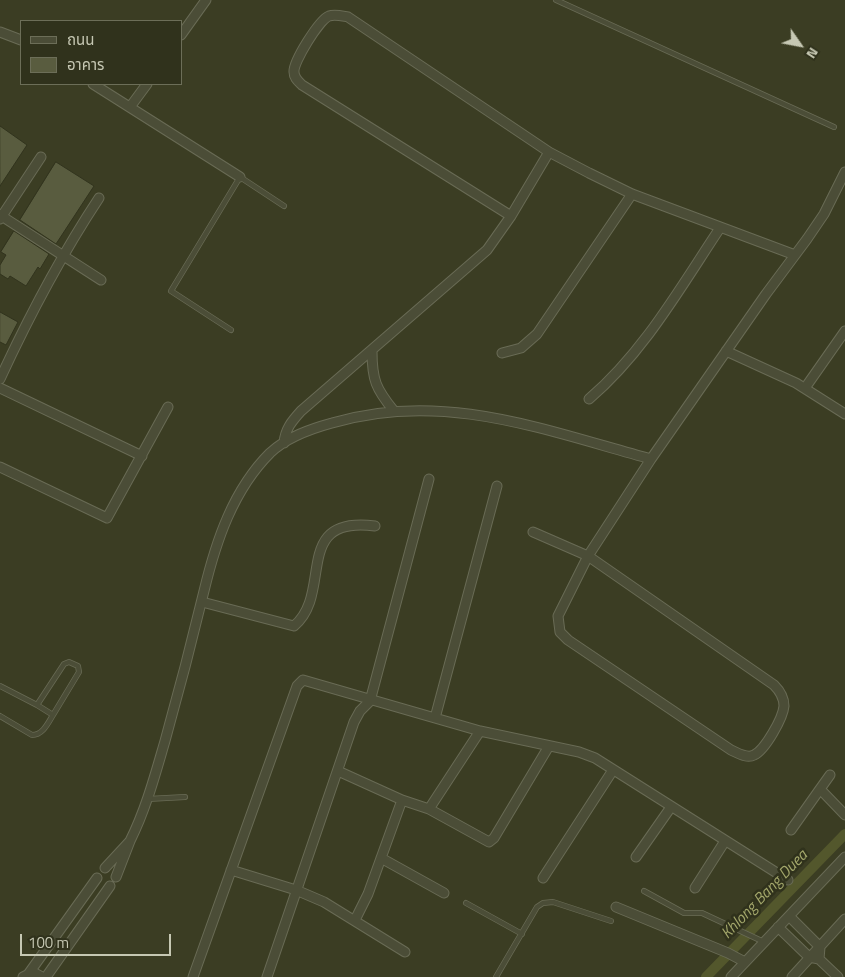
<!DOCTYPE html>
<html>
<head>
<meta charset="utf-8">
<style>
  body { margin:0 }
  #map { position:relative; width:845px; height:977px; overflow:hidden; background:#3b3d23; font-family:"Titillium Web","Noto Sans Thai",sans-serif }
  canvas { display:block }
  .legend { position:absolute; left:20px; top:20px; width:162px; height:65px; box-sizing:border-box; background:#30321c; border:1px solid #6c6e58; margin:0; padding:6px 9px; list-style:none; font-size:15px; color:#c6c8b3 }
  .legend li { display:flex; align-items:center; gap:10px; height:25px }
  .legend b { width:25px; border:1px solid #6c6e58 }
  .north { position:absolute; left:775px; top:20px; width:50px; height:50px; -webkit-text-stroke:4px #30321c; paint-order:stroke; rotate:123deg; font-size:14px; font-weight:700; line-height:20px; text-align:center; color:#c6c8b3 }
  .north::after { content:''; display:block; margin:auto; width:18px; height:22px; background:#c6c8b3; clip-path:polygon(50% 0,100% 100%,50% 72%,0 100%) }
  .scale { position:absolute; left:20px; top:934px; width:151px; height:22px; box-sizing:border-box; border:2px solid #c6c8b3; border-top:0; padding-left:6px; font-size:15px; line-height:18px; white-space:nowrap; color:#c6c8b3; -webkit-text-stroke:4px #30321c; paint-order:stroke }
</style>
</head>
<body>
<div id="map">
<canvas width="845" height="977"></canvas>
<ul class="legend">
<li><b style="height:6px;background:#4b4d37"></b>ถนน</li>
<li><b style="height:14px;background:#595c3f"></b>อาคาร</li>
</ul>
<div class="north">N</div>
<div class="scale">100 m</div>
</div>
<script>
const ctx = document.querySelector('canvas').getContext('2d');
ctx.lineJoin = 'round';
function stroke(path, color, width, dash) { ctx.strokeStyle = color; ctx.lineWidth = width; ctx.lineCap = dash ? 'butt' : 'round'; ctx.setLineDash(dash || []); ctx.stroke(path); }
function paint(path, color) { ctx.fillStyle = color; ctx.fill(path, 'evenodd'); }
function label(font, color, halo, rows, align = 'center') {
  ctx.font = font + ' "Titillium Web",sans-serif'; ctx.lineWidth = 5; ctx.setLineDash([]); ctx.textBaseline = 'middle'; ctx.strokeStyle = halo; ctx.fillStyle = color; for (const [text, x, y, turn = 0] of rows) {
    ctx.save(); ctx.translate(x, y); ctx.rotate((+turn || 0) * Math.PI / 180); ctx.textAlign = isNaN(turn) ? turn : align; if (halo) ctx.strokeText(text, 0, 0); ctx.fillText(text, 0, 0); ctx.restore();
  }
}
stroke(new Path2D(`
  M706 977 845 834`), '#53572c', 10);
const building = new Path2D(`
  M0 126 27 145 0 186Z
  M56 162 94 186 56 244 20 220Z
  M14 231 49 254 40 269 38 267 26 286 10 276 8 279 0 274V265L6 255 1 252Z
  M0 312 18 322 6 345 0 342Z`);
paint(building, '#595c3f');
stroke(building, '#32341e', 1);
const service = new Path2D(`
  M556 0 834 127
  M231 330 171 291 240 177 284 206
  M0 686 37 705 64 664 69 662 78 666 79 672 53 715
  M0 716 32 735C43 735 48 723 53 715L37 705
  M148 799 185 797
  M644 891 684 913H702L764 942
  M466 903 522 934
  M496 977 537 907 543 903 553 902 611 921`);
const minor = new Path2D(`
  M0 32 21 40
  M181 35 206 0
  M93 84 240 177
  M130 107 147 84
  M0 215 101 280
  M511 216 302 85C298 81 294 78 294 72 293 62 319 20 329 16 335 14 342 16 348 17L549 152 589 173 632 194 795 255
  M0 219 41 157
  M372 351C372 380 376 389 394 411
  M726 351 796 383 845 414
  M502 353 521 348 537 334 632 194
  M0 379C30 314 60 257 99 198
  M0 388 142 456
  M805 388 845 331
  M589 399C644 352 680 288 720 228
  M284 443C285 429 292 421 301 411L487 250 511 216 549 152
  M0 467 107 518 168 407
  M533 532 588 556 774 685C780 691 784 697 784 706 783 718 765 750 754 755 747 759 738 753 731 750L568 640 560 632 558 616 588 556 651 459 766 294 807 239 824 214 845 172
  M202 602 294 626C334 593 291 515 375 526
  M435 718 497 486
  M338 771 402 800
  M830 775 820 789 845 815
  M429 809 489 842 494 838 549 746
  M791 830 820 789
  M130 841C146 809 155 775 165 741 179 691 192 641 204 591 216 541 233 490 270 453 287 437 310 429 332 423 443 390 544 430 651 459
  M636 857 671 807
  M381 858 444 893
  M105 868 130 841 116 877
  M231 870 296 890 324 902 405 952
  M543 878 613 770
  M695 888 725 841
  M616 907 728 953 745 962
  M355 920 368 894 402 800 429 809 480 731
  M778 927 809 957 819 959 820 947 789 916
  M819 959 838 977
  M29 973 97 878
  M23 977 33 972 42 977
  M46 977 110 886
  M193 977 297 686 303 680 480 731 579 752 595 758 788 880
  M267 977 354 722 360 711 370 701 429 479
  M731 977 845 857
  M792 977 845 919`);
stroke(service, '#696b55', 6);
stroke(minor, '#696b55', 11);
stroke(service, '#4b4d37', 4.5);
stroke(minor, '#4b4d37', 9);
label('italic 16px', '#a3a76b', '#30321c', [
  ["Khlong Bang Duea",765,895,-46]
]);
</script>
</body>
</html>
